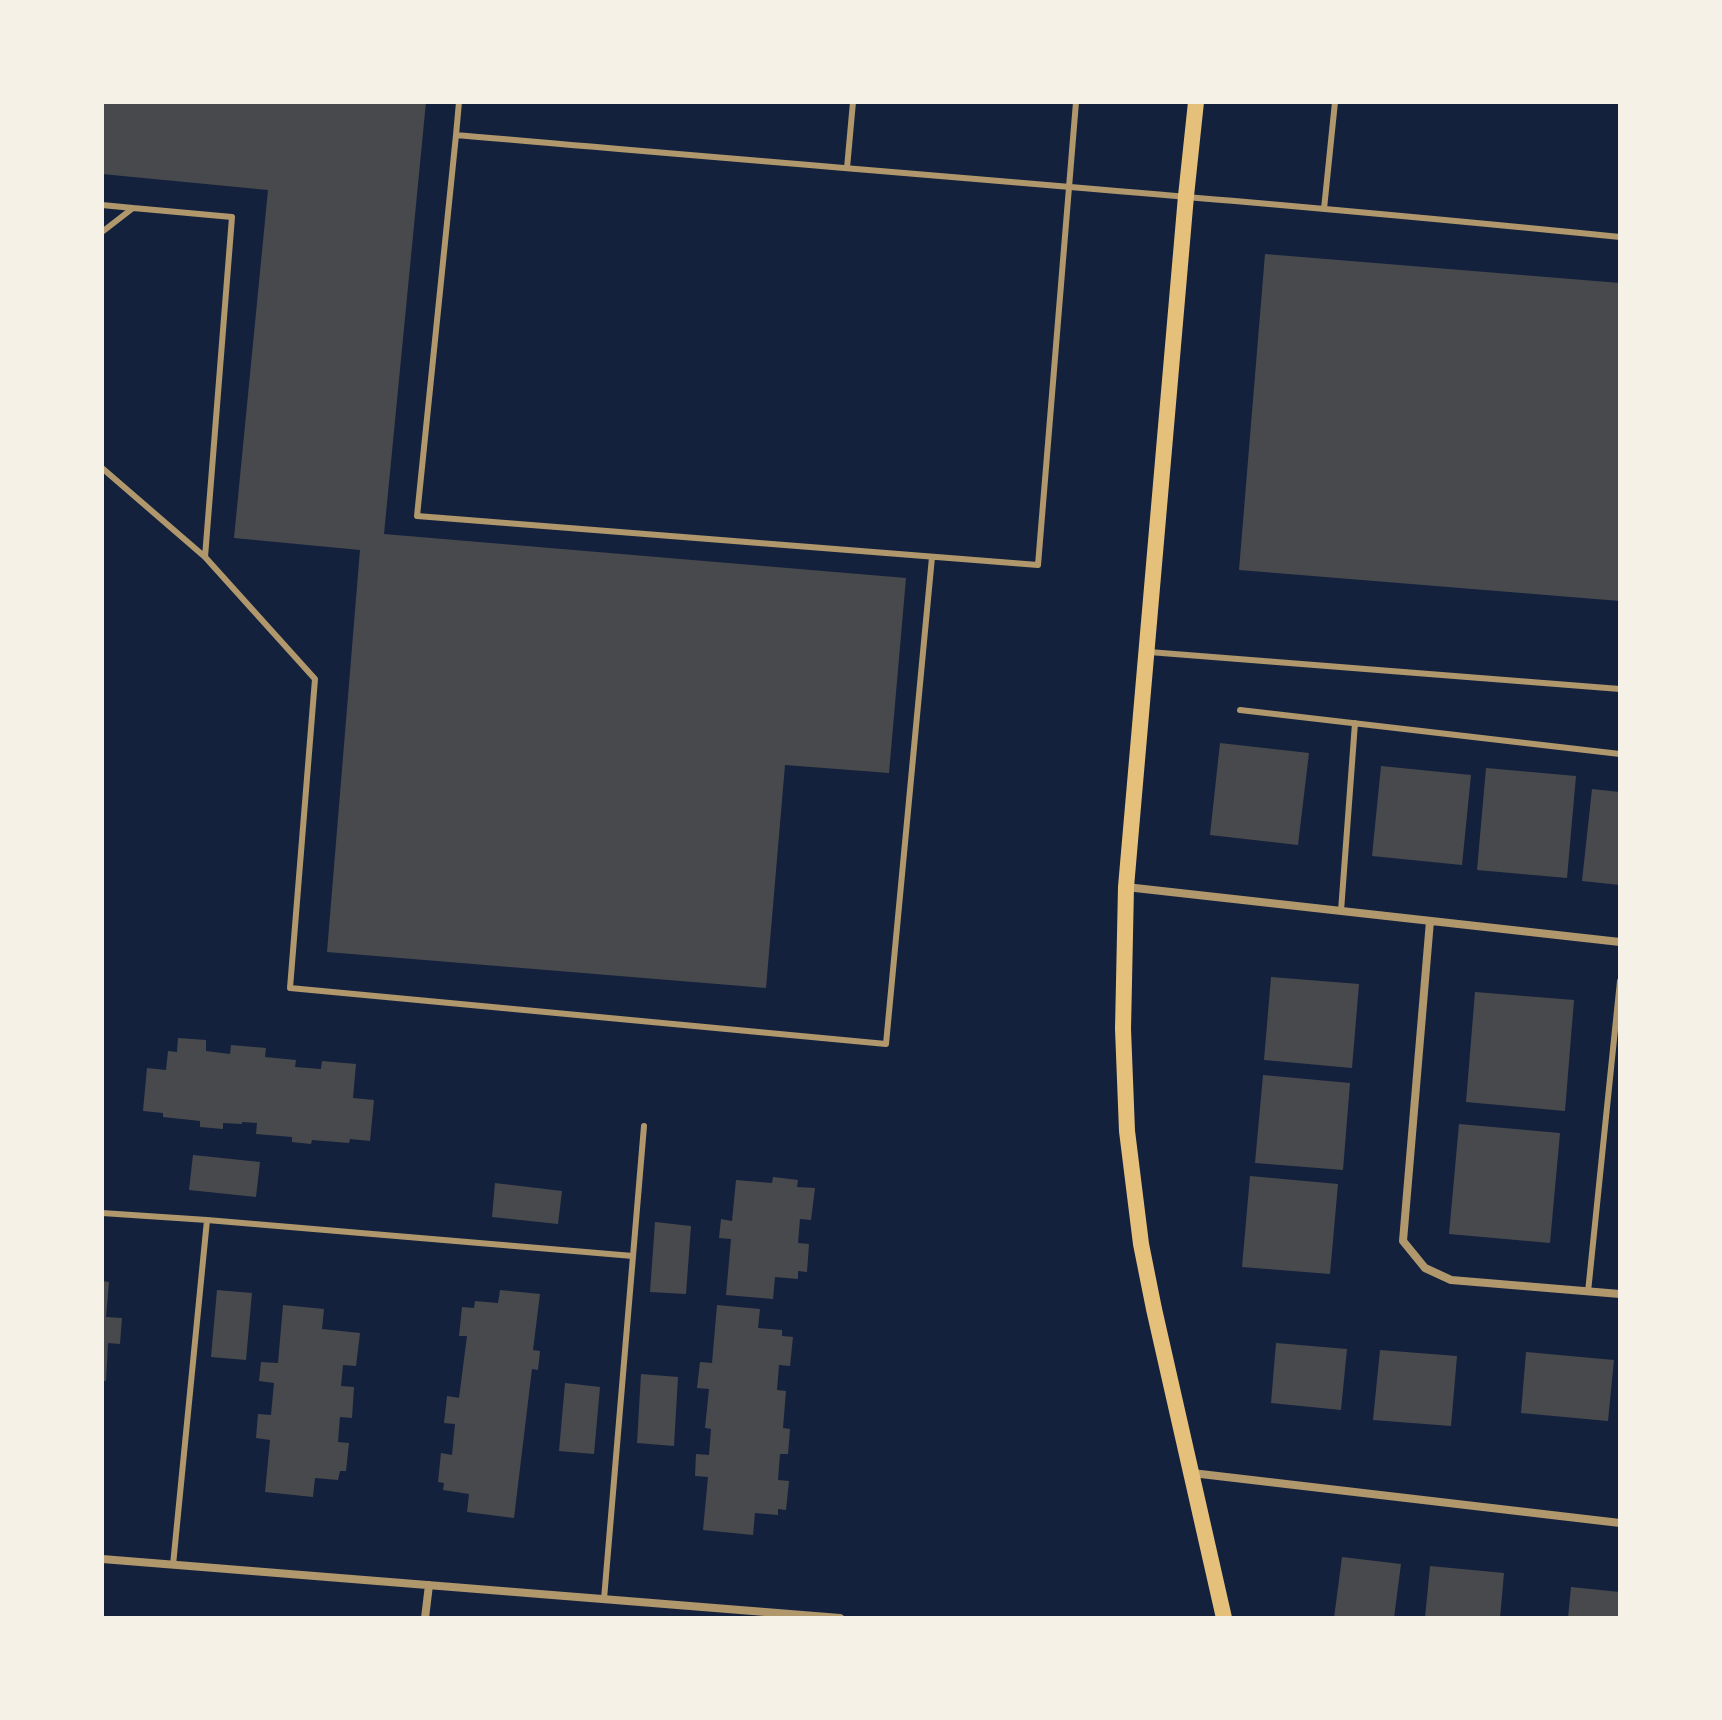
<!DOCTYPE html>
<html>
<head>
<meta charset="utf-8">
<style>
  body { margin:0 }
  #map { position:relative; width:1722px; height:1720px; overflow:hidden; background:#14213d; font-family:"Zilla Slab",serif }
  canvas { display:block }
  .frame { position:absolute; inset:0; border:104px solid #f6f1e7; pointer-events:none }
</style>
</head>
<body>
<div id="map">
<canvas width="1722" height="1720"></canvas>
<div class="frame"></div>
</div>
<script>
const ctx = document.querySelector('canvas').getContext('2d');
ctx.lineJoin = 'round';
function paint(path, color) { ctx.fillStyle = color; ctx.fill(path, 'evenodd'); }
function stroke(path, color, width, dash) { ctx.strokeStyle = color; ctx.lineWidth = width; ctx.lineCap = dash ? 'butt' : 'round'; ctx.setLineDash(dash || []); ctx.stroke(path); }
paint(new Path2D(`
  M102 102H426L384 534 906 578 889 773 785 765 766 988 327 952 360 550 234 538 268 190 102 174Z
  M1265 254 1620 283V601L1239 570Z
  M1220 743 1309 753 1298 845 1210 835Z
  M1381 766 1471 775 1462 865 1372 856Z
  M1486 768 1576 776 1567 878 1477 870Z
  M1592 789 1620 792V885L1582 881Z
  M1271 977 1359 984 1352 1068 1264 1060Z
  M1475 992 1574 1000 1565 1111 1466 1102Z
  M178 1038 206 1040V1051L230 1054 231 1045 266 1048 265 1057 296 1060 295 1067 321 1069 322 1061 356 1064 353 1098 374 1100 370 1141 350 1139 349 1143 312 1140 311 1144 292 1142V1137L256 1134 257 1123 242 1122V1124L223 1123V1129L200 1127V1121L163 1117V1113L143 1111 147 1068 166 1070 168 1051 177 1052Z
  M1263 1075 1350 1083 1343 1170 1255 1163Z
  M1459 1124 1560 1133 1550 1243 1449 1234Z
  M193 1155 260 1162 256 1197 189 1190Z
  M1250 1176 1338 1184 1330 1274 1242 1267Z
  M773 1177 798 1180 797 1187 815 1188 811 1220 800 1219 798 1243 809 1244 807 1272 798 1271V1279L775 1277 773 1299 726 1295 731 1239 719 1238 721 1219 732 1221 736 1180 772 1183Z
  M495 1183 562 1191 558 1224 492 1217Z
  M655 1222 691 1226 686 1294 650 1292Z
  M102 1281 109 1282 106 1317 122 1318 120 1344 108 1343 106 1381H102Z
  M217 1290 252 1293 246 1360 211 1357Z
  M500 1290 540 1294 533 1350 540 1351 538 1370 532 1369 514 1518 467 1512 469 1494 443 1490 444 1483 438 1482 441 1453 452 1455 455 1424 444 1423 447 1396 459 1398 467 1336H459L462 1307 474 1308 475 1301 498 1303Z
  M283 1305 324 1309 322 1329 360 1333 356 1366 343 1365 341 1386 354 1387 352 1418 340 1417 338 1442 349 1443 346 1471H340L338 1480 315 1478 313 1497 265 1492 270 1440 256 1438 258 1414 271 1415 274 1383 259 1381 261 1362 278 1363Z
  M717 1305 760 1309 758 1328 782 1330V1336L793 1337 790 1366 779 1365 777 1390 786 1391 783 1428 790 1429 788 1454H780L778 1480 789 1481 786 1510 778 1509V1515L755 1513 753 1535 703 1530 708 1477 695 1476 696 1454 709 1455 711 1429 705 1428 709 1389 697 1388 700 1362 712 1363Z
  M1276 1343 1347 1349 1341 1410 1271 1403Z
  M1380 1350 1457 1356 1451 1426 1373 1420Z
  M1526 1352 1614 1360 1608 1421 1521 1413Z
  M641 1374 678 1377 674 1446 637 1443Z
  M565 1383 600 1387 594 1454 559 1451Z
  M1342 1557 1401 1564 1394 1618H1334Z
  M1430 1566 1504 1573 1500 1618H1425Z
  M1571 1587 1620 1592V1618H1568Z`), '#48494c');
stroke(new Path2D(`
  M1076 102 1038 565 417 516 456 135C844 169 1232 198 1620 237
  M456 135 459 102
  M847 168 853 102
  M102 205 133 208
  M1324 209 1335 102
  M102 232 133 208 232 217 205 557
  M102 468 205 557 315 679 290 988 886 1044 932 557
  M1149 652 1620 689
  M1240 710 1620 754
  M1341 911 1355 723
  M102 1213 207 1220
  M633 1256 644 1126
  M1588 1292 1620 981
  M173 1565 207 1220 633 1256 604 1599`), '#b1986c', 6);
stroke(new Path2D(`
  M1126 887 1620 942
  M1430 921 1403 1241 1425 1268 1451 1280 1620 1294
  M1192 1473 1620 1523
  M102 1559 840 1618
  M425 1618 429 1585`), '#b1986c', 8);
stroke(new Path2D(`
  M1196 102 1186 196 1126 887 1123 1029 1127 1131 1141 1244 1154 1309 1224 1618`), '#e5c07b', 16);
</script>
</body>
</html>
